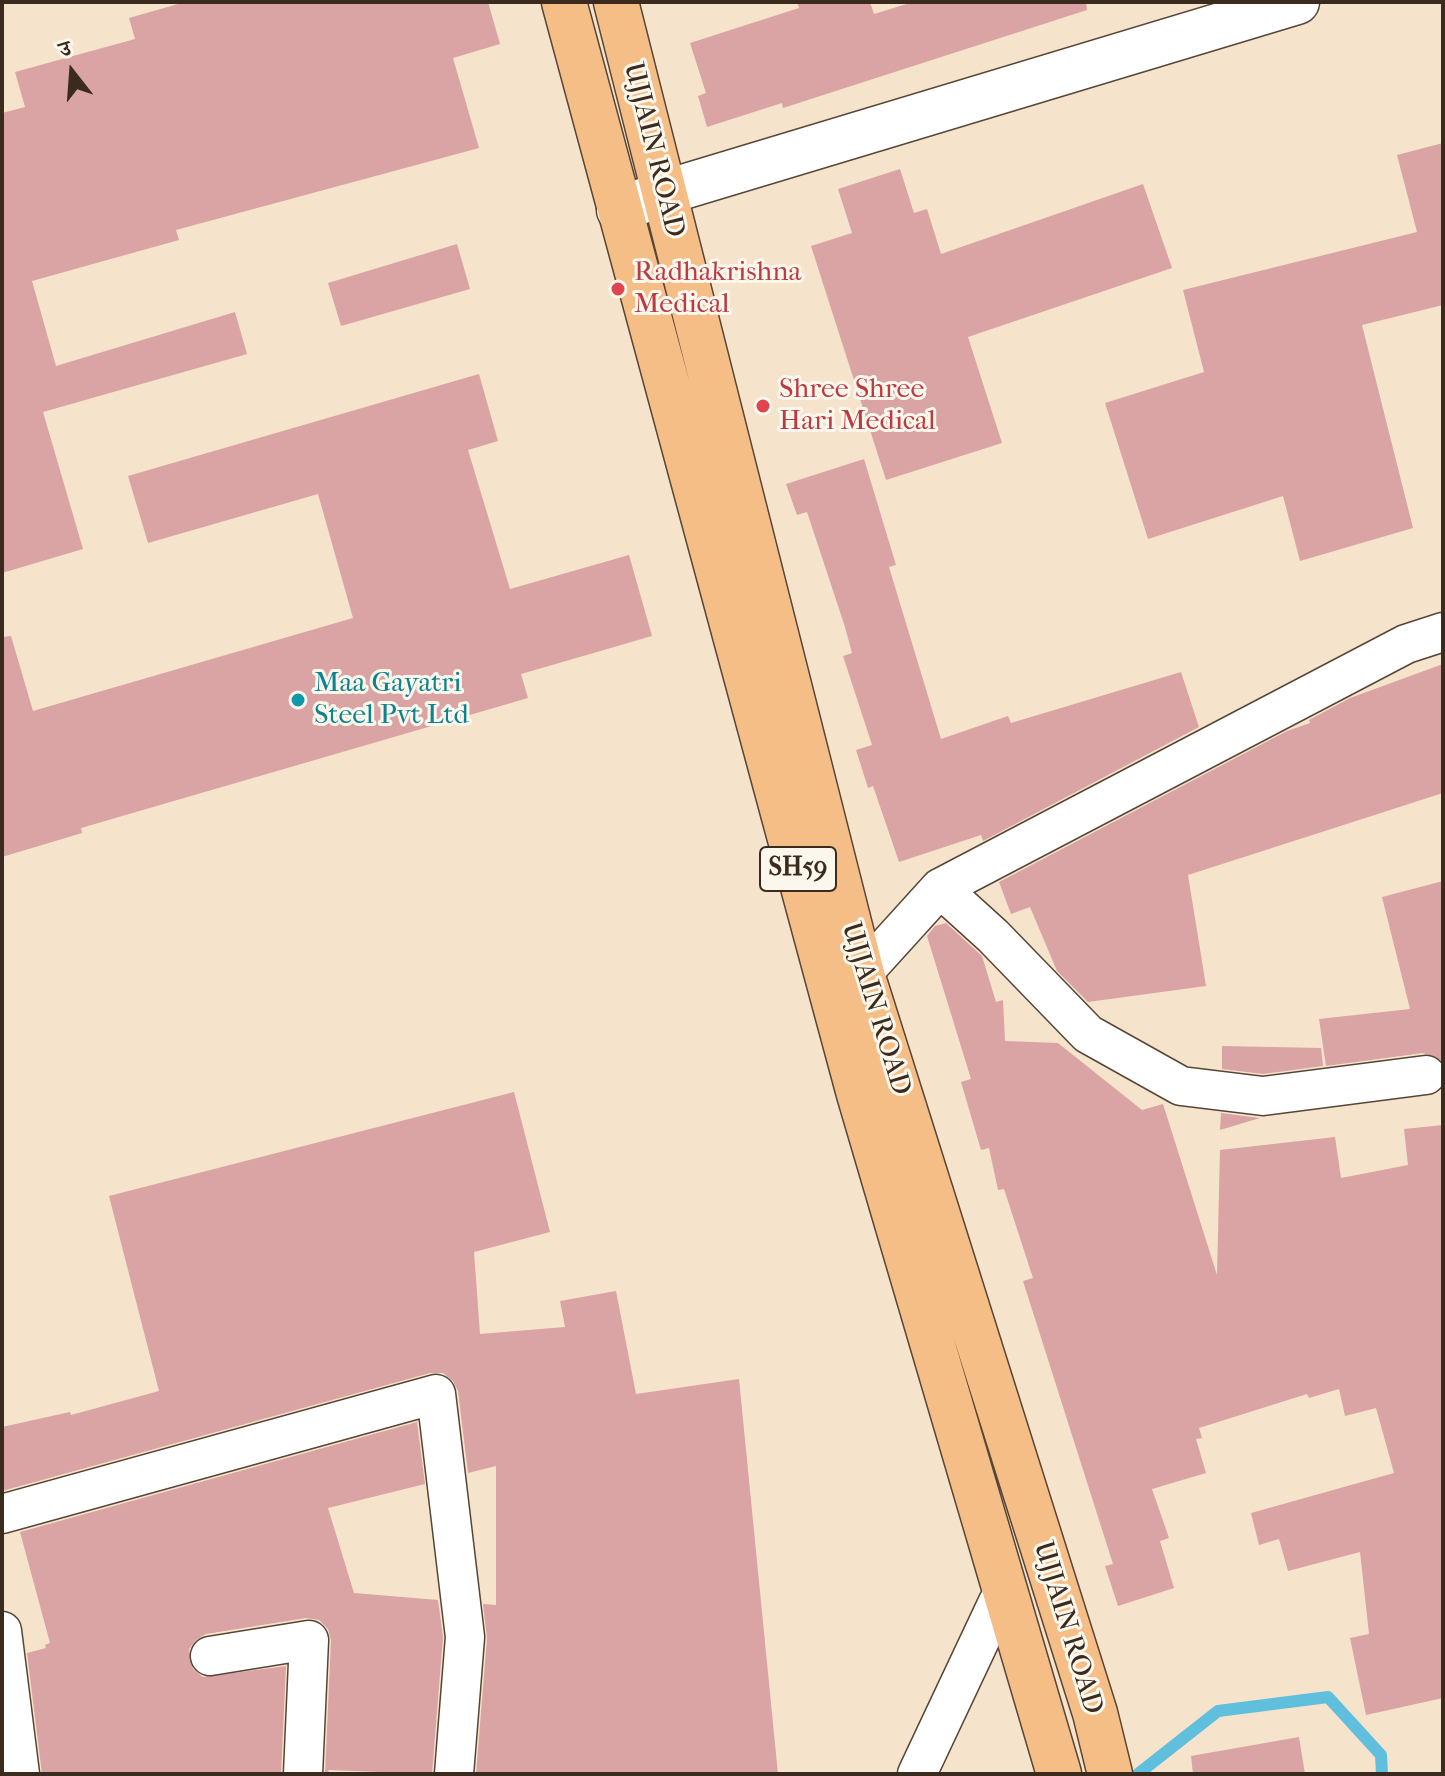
<!DOCTYPE html>
<html>
<head>
<meta charset="utf-8">
<style>
  body { margin:0 }
  #map { position:relative; width:1445px; height:1776px; overflow:hidden; background:#f6e3cb; font-family:"IM FELL French Canon","Noto Serif Devanagari",serif }
  canvas { display:block }
  .frame { position:absolute; inset:0; border:4px solid #3b2a1e; pointer-events:none }
  .north { position:absolute; left:32px; top:32px; width:80px; height:80px; -webkit-text-stroke:6px #fbf7ec; paint-order:stroke; rotate:343deg; font-size:22px; font-weight:700; line-height:32px; text-align:center; color:#3b2a1e }
  .north::after { content:''; display:block; margin:auto; width:28px; height:36px; background:#3b2a1e; clip-path:polygon(50% 0,100% 100%,50% 72%,0 100%) }
</style>
</head>
<body>
<div id="map">
<canvas width="1445" height="1776"></canvas>
<div class="frame"></div>
<div class="north">उ</div>
</div>
<script>
const ctx = document.querySelector('canvas').getContext('2d');
ctx.lineJoin = 'round';
function stroke(path, color, width, dash) { ctx.strokeStyle = color; ctx.lineWidth = width; ctx.lineCap = dash ? 'butt' : 'round'; ctx.setLineDash(dash || []); ctx.stroke(path); }
function paint(path, color) { ctx.fillStyle = color; ctx.fill(path, 'evenodd'); }
function label(font, color, halo, rows, align = 'center') {
  ctx.font = font + ' "IM FELL French Canon",serif'; ctx.lineWidth = 6; ctx.setLineDash([]); ctx.textBaseline = 'middle'; ctx.strokeStyle = halo; ctx.fillStyle = color; for (const [text, x, y, turn = 0] of rows) {
    ctx.save(); ctx.translate(x, y); ctx.rotate((+turn || 0) * Math.PI / 180); ctx.textAlign = isNaN(turn) ? turn : align; if (halo) ctx.strokeText(text, 0, 0); ctx.fillText(text, 0, 0); ctx.restore();
  }
}
stroke(new Path2D(`
  M1138 1774 1218 1711 1328 1697 1381 1755 1382 1774`), '#5fbfdd', 12);
paint(new Path2D(`
  M185 2H488L500 44 453 58 479 148 176 230 179 240 32 281 56 366 235 312 247 354 43 412 83 549 2 573V113L25 107 15 72 135 39 129 18Z
  M797 2H870L874 14 913 2H1086L1087 10 783 108 782 103 707 127 698 96 706 93 690 43 799 8Z
  M1443 143V305L1362 325 1413 528 1300 561 1283 496 1148 539 1105 403 1204 372 1183 290 1417 232 1397 155Z
  M900 169 914 213 927 209 941 254 1143 184 1172 268 968 337 1002 443 886 480 811 246 852 233 838 189Z
  M457 244 470 289 341 326 328 283Z
  M479 374 498 441 468 450 510 589 629 555 652 636 521 674 528 698 81 828 82 833 2 857V637L11 636 33 711 353 618 318 494 148 543 128 476Z
  M864 459 896 565 889 567 941 739 1008 716 1011 723 1181 672 1199 727 983 841 981 835 899 862 873 786 868 788 856 750 872 745 843 656 852 653 845 627 807 512 797 515 786 484Z
  M1443 664V793L1188 875 1206 986 1088 1002 1057 971 1030 907 1011 914 999 882 1287 731 1310 723 1309 720 1350 698Z
  M1443 881V1061L1423 1053 1326 1066 1319 1019 1410 1009 1382 897Z
  M946 923 982 956 996 1002 1003 1000 1005 1041 1058 1043 1142 1110 1163 1104 1217 1275 1220 1150 1335 1137 1341 1178 1408 1165 1404 1129 1443 1125V1698L1366 1715 1350 1638 1369 1634 1360 1552 1288 1571 1279 1539 1259 1545 1251 1513 1394 1473 1376 1408 1345 1416 1339 1389 1309 1398 1307 1394 1199 1428 1202 1438 1196 1439 1206 1473 1152 1489 1169 1538 1160 1541 1174 1588 1118 1606 1105 1566 1113 1564 1023 1281 1033 1278 1004 1189 998 1190 989 1148 981 1150 961 1082 971 1079 927 936 935 926Z
  M1222 1046 1321 1048 1323 1066 1263 1074 1222 1069Z
  M514 1092 550 1232 474 1252 480 1334 565 1327 560 1301 616 1291 636 1394 739 1379 778 1774H476L487 1638 483 1604 496 1605V1466L468 1473 458 1391 453 1381 443 1373H430L2 1491V1427L70 1412 71 1415 159 1391 109 1196Z
  M1221 1113 1260 1118 1220 1130Z
  M417 1422 425 1484 328 1508 354 1593 438 1600 443 1637 432 1774 328 1770 330 1774H325L331 1640 328 1629 319 1620 306 1618 206 1634 196 1640 189 1649 193 1669 203 1677 286 1666 281 1774H42L27 1653 46 1648 45 1645 50 1643 20 1532Z
  M1299 1737 1305 1774H1193L1191 1756Z`), '#d9a4a3');
const minor = new Path2D(`
  M940 888 993 936 1088 1034 1181 1086 1263 1096 1426 1075
  M862 974 940 888 1406 644 1443 632
  M2 1514 436 1394 465 1637 454 1774
  M2 1631 20 1774
  M210 1656 309 1640 303 1774
  M917 1774 998 1602 1008 1595`);
const tertiary = new Path2D(`
  M619 210 663 193 1297 2`);
const primary = new Path2D(`
  M564 2 859 1094 1059 1774
  M616 2 862 974 1095 1713 1110 1774`);
stroke(minor, '#574638', 41);
stroke(tertiary, '#574638', 47);
stroke(primary, '#574638', 47);
stroke(minor, '#fff', 38);
stroke(tertiary, '#fff', 44);
stroke(primary, '#f6be87', 44);
for (const [x, y, r, color] of [
  [618,289,8,"#e0444e"],
  [763,406,8,"#e0444e"],
  [298,700,8,"#0f9aa8"]
]) { const dot = new Path2D(); dot.arc(x, y, r, 0, 2 * Math.PI); ctx.fillStyle = color; ctx.fill(dot); stroke(dot, '#fbf7ec', 3); }
for (const [x, y, w] of [
  [798,869,76]
]) { const box = new Path2D(); box.roundRect(x - w / 2, y - 22, w, 44, 6); ctx.fillStyle = '#fbf7ec'; ctx.fill(box); stroke(box, '#3b2a1e', 2); }
label('bold 26px', '#3b2a1e', null, [
  ["SH59",798,869]
]);
label('28px', '#3b2a1e', '#fbf7ec', [
  ["UJJAIN ROAD",653,150,76],
  ["UJJAIN ROAD",875,1009,73],
  ["UJJAIN ROAD",1067,1628,73]
]);
label('28px', '#be3a42', '#fbf7ec', [
  ["Radhakrishna",634,273],
  ["Medical",634,305],
  ["Shree Shree",779,390],
  ["Hari Medical",779,422]
], 'left');
label('28px', '#0d838f', '#fbf7ec', [
  ["Maa Gayatri",314,684],
  ["Steel Pvt Ltd",314,716]
], 'left');
</script>
</body>
</html>
